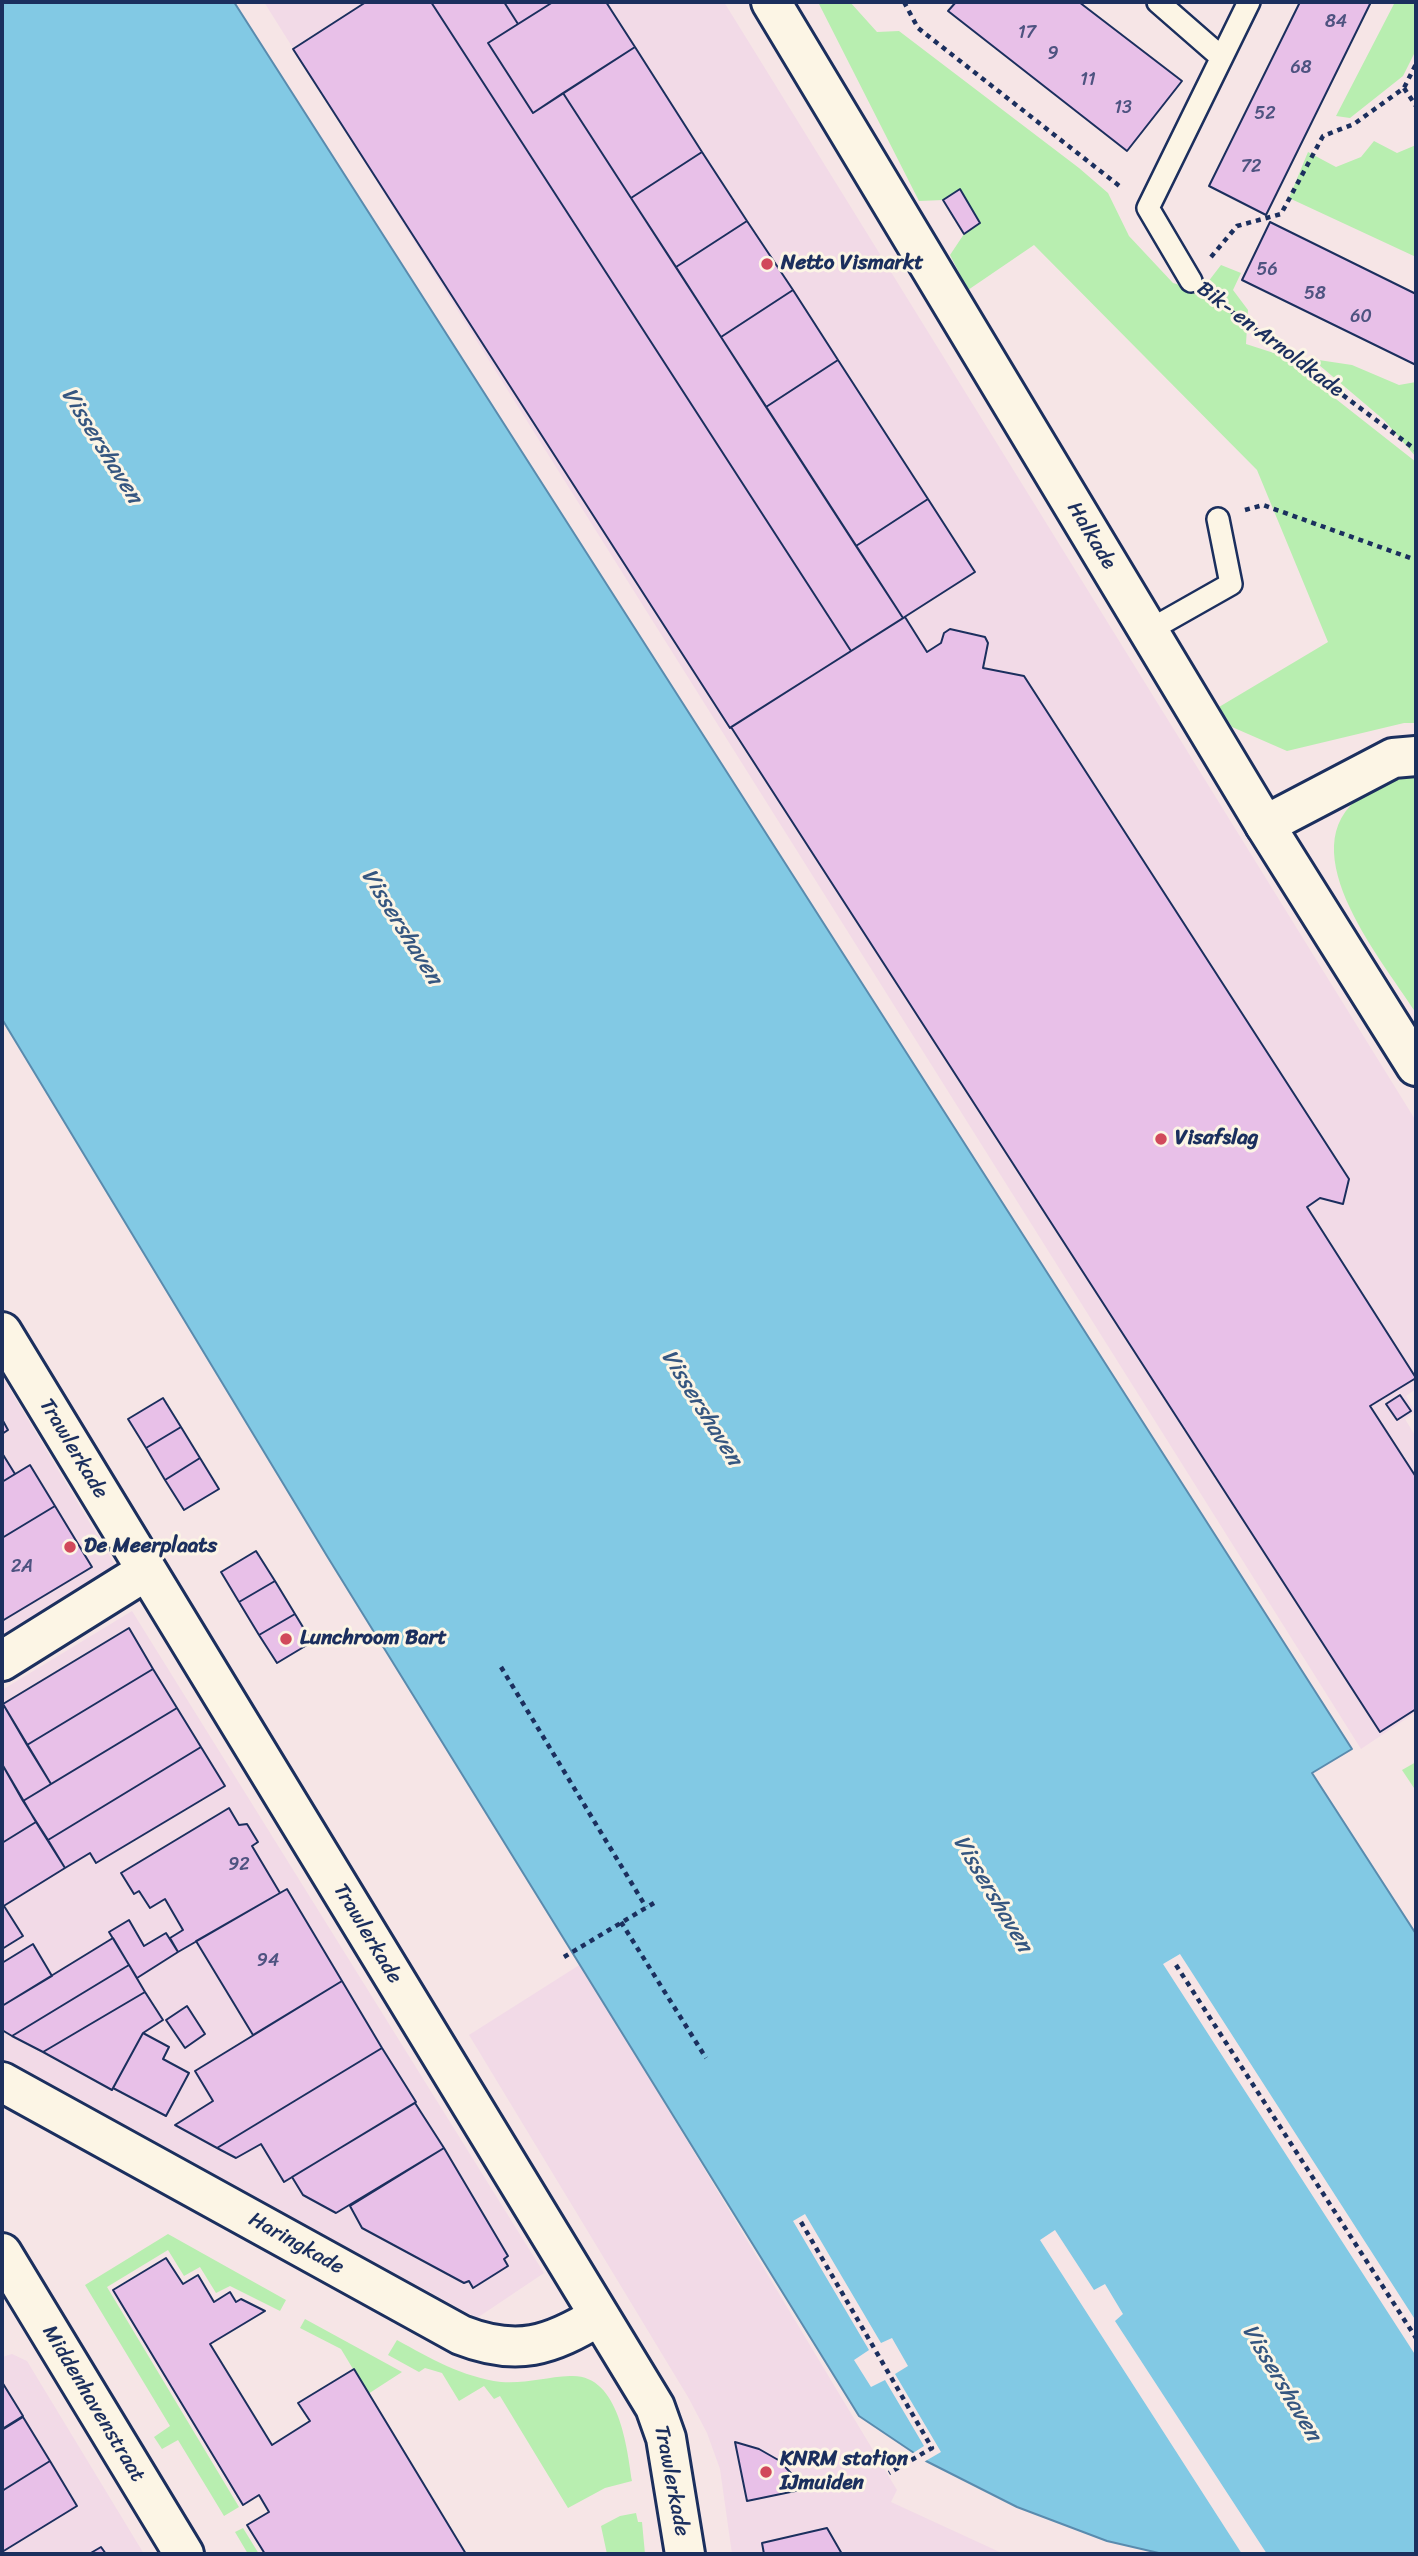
<!DOCTYPE html>
<html>
<head>
<meta charset="utf-8">
<style>
  body { margin:0 }
  #map { position:relative; width:1418px; height:2556px; overflow:hidden; background:#f6e5e6; font-family:Sriracha,sans-serif }
  canvas { display:block }
  .frame { position:absolute; inset:0; border:4px solid #1b2f5e; pointer-events:none }
</style>
</head>
<body>
<div id="map">
<canvas width="1418" height="2556"></canvas>
<div class="frame"></div>
</div>
<script>
const ctx = document.querySelector('canvas').getContext('2d');
ctx.lineJoin = 'round';
function paint(path, color) { ctx.fillStyle = color; ctx.fill(path, 'evenodd'); }
function stroke(path, color, width, dash) { ctx.strokeStyle = color; ctx.lineWidth = width; ctx.lineCap = dash ? 'butt' : 'round'; ctx.setLineDash(dash || []); ctx.stroke(path); }
function label(font, color, halo, rows, align = 'center') {
  ctx.font = font + ' Sriracha,sans-serif'; ctx.lineWidth = 6; ctx.setLineDash([]); ctx.textBaseline = 'middle'; ctx.strokeStyle = halo; ctx.fillStyle = color; for (const [text, x, y, turn = 0] of rows) {
    ctx.save(); ctx.translate(x, y); ctx.rotate((+turn || 0) * Math.PI / 180); ctx.textAlign = isNaN(turn) ? turn : align; if (halo) ctx.strokeText(text, 0, 0); ctx.fillText(text, 0, 0); ctx.restore();
  }
}
paint(new Path2D(`
  M264 2H724L1416 1121V1389L1406 1396 1415 1412 1405 1419 1416 1437V1712L1361 1749Z
  M2 1376 115 1565 2 1638Z
  M132 1611 544 2273 477 2318 2 2060V1690Z
  M581 1964 897 2490 891 2502 1004 2554H732L720 2469 707 2433 688 2397 469 2035Z
  M12 2354 27 2361 144 2554H2V2357Z`), '#f2dae7');
paint(new Path2D(`
  M818 2H850L877 32 899 31 1079 168 1108 193 1129 236 1173 283 1201 291 1221 265 1241 273 1233 290 1248 310 1246 344 1280 355 1416 462V723H1404L1287 751 1232 727 1219 707 1328 642 1257 470 1034 245 968 290 950 255 964 234 980 223 960 189 943 200 919 201Z
  M1395 2H1416V50L1403 76 1350 118 1336 116Z
  M1374 141 1397 153 1416 145V257L1289 198 1308 152 1336 167 1361 157Z
  M1312 359 1352 365 1399 385 1416 382V457L1384 420Z
  M1416 772V1013C1381 958 1280 840 1371 790 1387 782 1399 775 1416 772Z
  M1416 1762V1791L1402 1770Z
  M168 2234 286 2300 280 2311 230 2286 216 2293 200 2267 184 2276 168 2250 107 2287 239 2507 224 2516 178 2440 162 2449 154 2437 170 2426 85 2285Z
  M305 2319 402 2372 368 2394 341 2349 300 2328Z
  M397 2340C430 2358 462 2377 501 2382 525 2384 546 2377 570 2376 619 2373 627 2447 632 2481L605 2488 568 2508 500 2396 494 2399 484 2386 459 2401 442 2373 425 2368 419 2372 388 2355Z
  M636 2513 638 2522H642L645 2554H607L601 2526 620 2516Z
  M243 2528 259 2554H248L235 2532Z`), '#b8eeb0');
const water = new Path2D(`
  M2 2H234L1352 1749 1312 1773 1416 1934V2554H1163L1107 2541 1017 2507 926 2461 859 2416 327 1556 2 1019Z`);
paint(water, '#82c9e4');
stroke(water, '#598bae', 2);
paint(new Path2D(`
  M1180 1954 1416 2321V2356L1163 1964Z
  M805 2214 881 2343 892 2338 908 2366 895 2374 941 2452 922 2463 910 2455 924 2446 885 2380 871 2387 854 2360 869 2350 793 2221Z
  M1055 2230 1094 2290 1105 2284 1123 2314 1115 2321 1267 2554H1242L1040 2240Z`), '#f6e5e6');
const building = new Path2D(`
  M366 2H431L851 651 730 728 293 49Z
  M431 2H504L518 24 488 43 533 113 563 93 903 618 851 651Z
  M504 2H553L518 24Z
  M553 2H606L635 47 533 113 488 43Z
  M956 2H1079L1182 81 1127 151 948 11Z
  M1300 2H1371L1266 215 1209 186Z
  M635 47 702 152 631 198 563 93Z
  M702 152 747 221 676 267 631 198Z
  M960 189 980 223 964 234 943 200Z
  M747 221 793 290 721 337 676 267Z
  M1270 222 1416 294V365L1242 280Z
  M793 290 838 360 766 407 721 337Z
  M838 360 928 499 856 546 766 407Z
  M928 499 975 572 903 618 856 546Z
  M905 617 927 652 941 643 944 633 950 629 985 637 988 643 983 668 1024 676 1349 1179 1343 1204 1320 1198 1307 1207 1416 1378 1370 1406 1416 1477V1709L1380 1732 731 727Z
  M1400 1395 1411 1411 1397 1420 1386 1404Z
  M163 1398 181 1427 146 1448 128 1419Z
  M2 1419 8 1430 2 1434Z
  M181 1427 200 1458 165 1480 146 1448Z
  M2 1453 15 1474 2 1482Z
  M200 1458 219 1489 184 1510 165 1480Z
  M30 1465 55 1506 2 1538V1482Z
  M55 1506 92 1567 2 1621V1538Z
  M256 1551 275 1581 239 1602 221 1572Z
  M275 1581 295 1614 259 1635 239 1602Z
  M295 1614 312 1642 277 1663 259 1635Z
  M129 1628 153 1669 27 1745 3 1704Z
  M153 1669 177 1708 51 1784 27 1745Z
  M3 1704 51 1784 23 1801 2 1764Z
  M177 1708 201 1747 48 1840 23 1801Z
  M201 1747 225 1786 96 1863 90 1853 65 1868 48 1840Z
  M2 1764 36 1822 2 1843Z
  M229 1808 239 1825 247 1824 258 1842 252 1846 280 1893 178 1952 170 1938 183 1930 165 1899 150 1908 139 1891 134 1894 121 1873Z
  M36 1822 65 1868 2 1907V1843Z
  M287 1889 342 1981 253 2035 196 1941Z
  M4 1906 23 1936 2 1949V1907Z
  M129 1920 144 1946 166 1933 178 1952 137 1978 109 1932Z
  M113 1938 129 1965 12 2036 2 2030V2006Z
  M33 1944 52 1976 2 2006V1963Z
  M129 1965 145 1992 43 2052 12 2036Z
  M342 1981 382 2048 217 2148 175 2125 213 2101 195 2071Z
  M145 1992 163 2020 143 2033 112 2090 43 2052Z
  M187 2006 205 2034 185 2048 166 2020Z
  M143 2033 169 2047 163 2059 189 2073 166 2116 113 2088Z
  M382 2048 416 2102 284 2182 261 2144 236 2158 217 2148Z
  M415 2103 444 2148 336 2213 303 2195 292 2177Z
  M444 2148 508 2256 504 2259 508 2266 473 2288 469 2281 464 2283 362 2228 350 2206Z
  M166 2258 183 2284 198 2275 214 2302 230 2292 236 2302 241 2299 265 2311 210 2344 272 2445 310 2421 298 2403 354 2369 466 2554H265L247 2525 269 2512 259 2495 243 2505 113 2290Z
  M2 2382 23 2416 2 2429Z
  M23 2417 50 2461 2 2491V2430Z
  M735 2442 759 2449 780 2461 805 2489 747 2501Z
  M50 2461 77 2506 2 2552V2491Z
  M827 2528 842 2554H764L762 2543Z
  M101 2547 106 2554H89Z`);
paint(building, '#e8c0e8');
stroke(building, '#1b2f5e', 2);
const lane = new Path2D(`
  M1158 2 1221 57
  M1191 281 1148 208 1249 2
  M1148 631 1231 584 1218 519`);
const street = new Path2D(`
  M1265 825 1393 758 1416 756
  M2 1332 655 2407 666 2438 685 2554
  M2 1661 146 1571
  M2 2082 461 2335C517 2357 550 2346 599 2316
  M2 2253 184 2554`);
const secondary = new Path2D(`
  M771 2 1265 825 1416 1066`);
stroke(lane, '#1b2f5e', 26);
stroke(street, '#1b2f5e', 44);
stroke(secondary, '#1b2f5e', 44);
stroke(new Path2D(`
  M904 2 918 28 1122 188
  M1404 88 1416 106
  M1211 257 1237 226 1281 214 1323 136 1354 124 1404 88 1416 64
  M1215 299 1416 450
  M1245 510 1263 505 1416 560
  M501 1667 646 1907
  M621 1922 706 2058
  M564 1957 654 1903
  M1176 1965 1416 2338
  M801 2222 932 2448 889 2473`), '#1b2f5e', 4.5, [5, 5]);
stroke(lane, '#fcf5e5', 21);
stroke(street, '#fcf5e5', 38);
stroke(secondary, '#fcf5e5', 38);
for (const [x, y, r, color] of [
  [767,264,7,"#d1495b"],
  [1161,1139,7,"#d1495b"],
  [70,1547,7,"#d1495b"],
  [286,1639,7,"#d1495b"],
  [766,2472,7,"#d1495b"]
]) { const dot = new Path2D(); dot.arc(x, y, r, 0, 2 * Math.PI); ctx.fillStyle = color; ctx.fill(dot); stroke(dot, '#fcf5e5', 2.5); }
label('18px', '#4e5380', null, [
  ["84",1336,22],
  ["17",1027,33],
  ["9",1053,54],
  ["68",1301,68],
  ["11",1088,80],
  ["13",1123,108],
  ["52",1265,114],
  ["72",1251,167],
  ["56",1267,270],
  ["58",1315,294],
  ["60",1361,317],
  ["2A",22,1567],
  ["92",239,1865],
  ["94",268,1961]
]);
label('bold 21px', '#1b2f5e', '#fcf5e5', [
  ["Netto Vismarkt",781,264],
  ["Visafslag",1175,1139],
  ["De Meerplaats",84,1547],
  ["Lunchroom Bart",300,1639],
  ["KNRM station",780,2460],
  ["IJmuiden",780,2484]
], 'left');
label('21px', '#1b2f5e', '#fcf5e5', [
  ["Bik- en Arnoldkade",1270,340,37],
  ["Halkade",1091,536,59],
  ["Trawlerkade",73,1449,59],
  ["Trawlerkade",367,1934,59],
  ["Haringkade",296,2244,29],
  ["Middenhavenstraat",93,2404,59],
  ["Trawlerkade",671,2481,79]
]);
label('italic 23px', '#355680', '#fcf5e5', [
  ["Vissershaven",101,446,58],
  ["Vissershaven",401,927,58],
  ["Vissershaven",701,1408,58],
  ["Vissershaven",992,1894,59],
  ["Vissershaven",1281,2383,59]
]);
</script>
</body>
</html>
